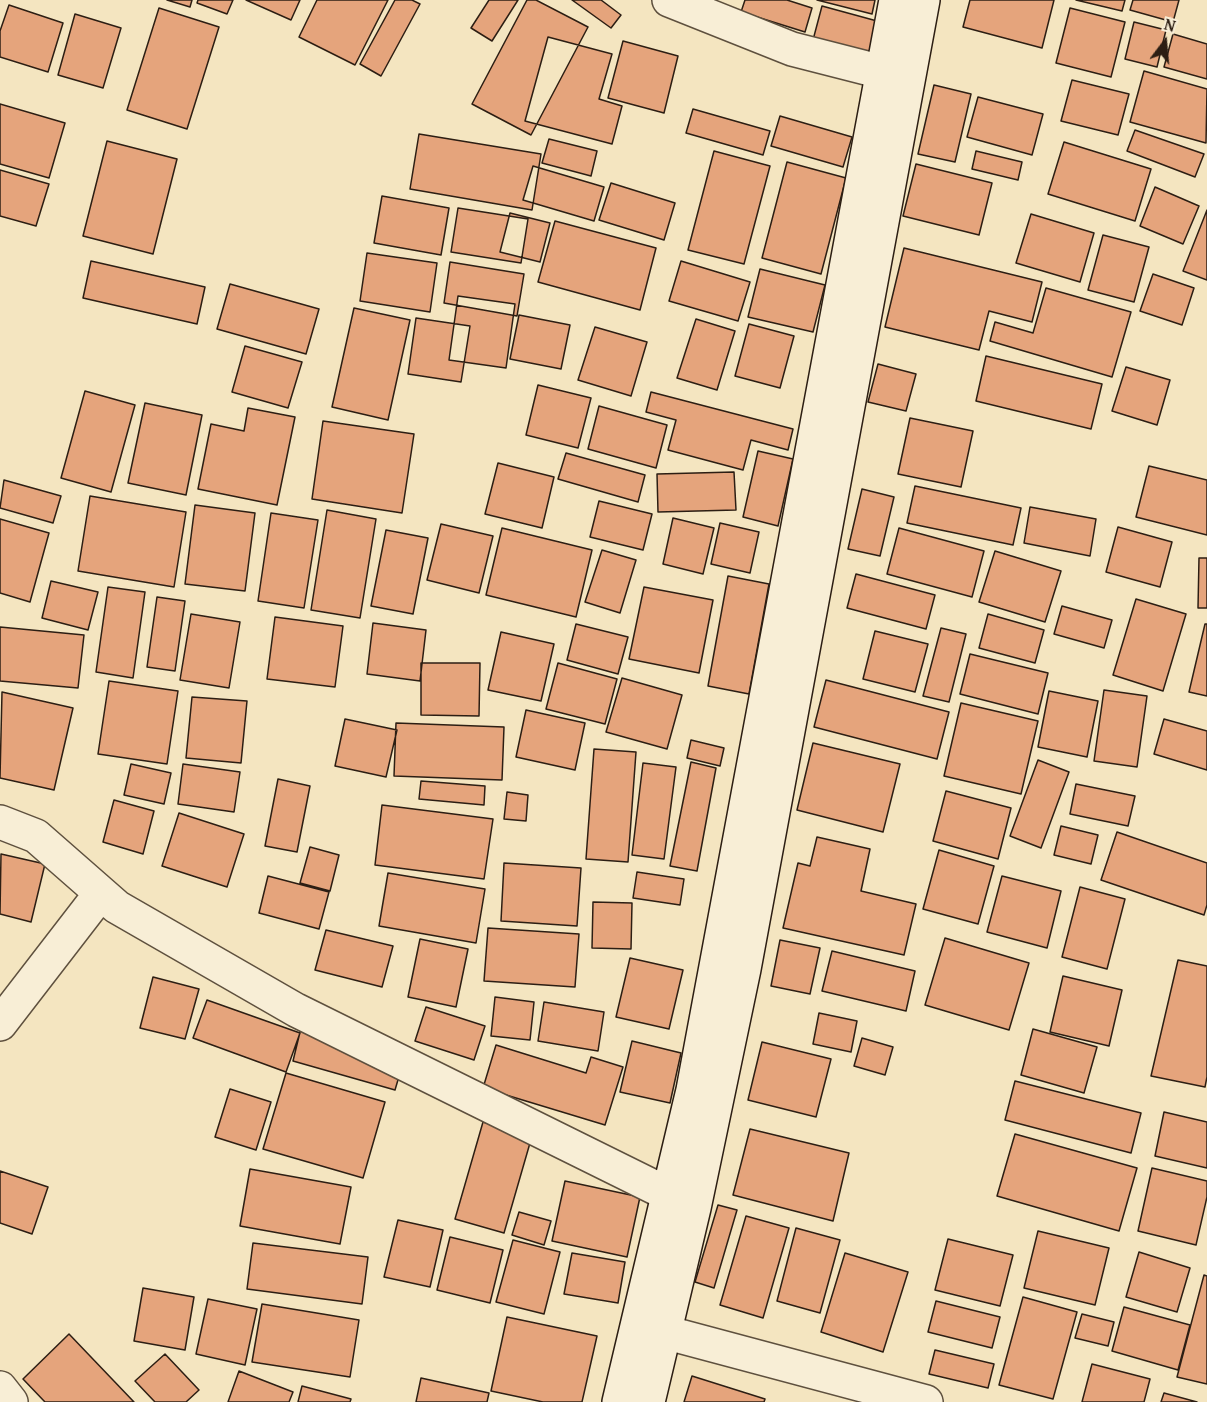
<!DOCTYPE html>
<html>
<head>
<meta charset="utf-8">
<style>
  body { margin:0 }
  #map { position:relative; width:1207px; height:1402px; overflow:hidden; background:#f4e5c0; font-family:"Gentium Book Plus",serif }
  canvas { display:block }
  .north { position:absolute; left:1135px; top:12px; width:60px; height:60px; -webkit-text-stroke:4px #f8eed6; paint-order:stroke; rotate:16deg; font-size:16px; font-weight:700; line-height:24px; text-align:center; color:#2c1e13 }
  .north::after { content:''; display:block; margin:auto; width:21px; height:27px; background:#2c1e13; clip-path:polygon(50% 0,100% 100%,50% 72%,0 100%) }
</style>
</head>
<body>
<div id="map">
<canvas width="1207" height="1402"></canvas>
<div class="north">N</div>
</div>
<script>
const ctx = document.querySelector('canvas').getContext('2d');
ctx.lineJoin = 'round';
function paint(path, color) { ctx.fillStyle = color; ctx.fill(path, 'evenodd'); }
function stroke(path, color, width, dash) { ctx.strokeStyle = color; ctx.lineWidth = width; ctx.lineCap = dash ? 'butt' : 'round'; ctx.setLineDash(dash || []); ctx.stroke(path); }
const building = new Path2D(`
  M167 0H192L190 7Z
  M198 0H233L227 14 197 3Z
  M246 0H300L291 20Z
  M317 0H388L355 65 299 37Z
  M395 0H412L420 4 381 76 360 64Z
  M489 0H518L492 41 471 28Z
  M527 0H536L588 27 531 135 472 104Z
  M572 0H601L621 15 611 28Z
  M745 0H787L812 8 805 32 741 12Z
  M817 0H875L872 14Z
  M970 0H1054L1042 48 963 27Z
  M1076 0H1125L1122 11Z
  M1133 0H1179L1173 22 1130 10Z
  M9 5 63 23 48 72 0 57V31Z
  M822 6 877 21 869 54 813 40Z
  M159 8 219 27 187 129 127 110Z
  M1070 8 1125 22 1111 77 1056 63Z
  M75 14 121 28 103 88 58 75Z
  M1134 22 1166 30 1157 67 1125 59Z
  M1173 34 1207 44V79L1164 67Z
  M548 37 612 54 599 99 622 106 612 144 525 121Z
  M623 41 678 56 664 113 608 98Z
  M1144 71 1207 89 1206 143 1130 122Z
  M1072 80 1129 94 1118 135 1061 121Z
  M934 85 971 94 955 162 918 154Z
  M978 97 1043 114 1032 155 967 137Z
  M0 104 65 123 49 178 0 164Z
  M693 109 770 131 763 155 686 133Z
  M780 116 852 137 843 167 771 146Z
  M1135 130 1204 154 1195 177 1127 151Z
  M419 134 541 154 532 210 410 189Z
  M549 139 597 151 591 176 542 163Z
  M107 141 177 159 153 254 83 236Z
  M1064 142 1151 169 1135 221 1048 194Z
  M714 151 770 166 744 264 688 250Z
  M976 151 1022 162 1018 180 972 169Z
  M787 162 846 178 821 274 762 258Z
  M916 164 992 183 979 235 903 216Z
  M533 166 604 187 594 221 523 200Z
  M0 170 49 184 36 226 0 216Z
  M611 183 675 203 664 240 599 220Z
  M1155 187 1199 206 1183 244 1140 226Z
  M382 196 449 208 441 255 374 243Z
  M458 208 528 219 521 263 451 252Z
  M1207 210V280L1183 271Z
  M510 213 550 223 540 262 500 252Z
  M1031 214 1094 233 1080 282 1016 263Z
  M555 221 656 248 640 310 538 282Z
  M1103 235 1149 247 1134 302 1088 290Z
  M904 248 1042 282 1032 322 989 311 979 350 885 327Z
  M367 253 437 263 430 312 360 301Z
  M91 261 205 287 197 324 83 298Z
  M681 261 750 282 738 321 669 301Z
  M450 262 524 274 517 316 444 303Z
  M760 269 825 285 813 332 748 317Z
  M1153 274 1194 288 1182 325 1140 311Z
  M230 284 319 309 306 354 217 329Z
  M1046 288 1131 312 1112 377 990 341 995 322 1033 333Z
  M458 296 515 304 506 368 449 360Z
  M354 308 410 320 388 420 332 407Z
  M519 315 570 325 561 369 510 359Z
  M416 318 470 326 461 382 408 374Z
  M696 319 735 331 717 390 677 378Z
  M749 324 794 336 780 388 735 376Z
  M595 327 647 342 631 396 578 380Z
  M245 346 302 362 288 408 232 392Z
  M986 356 1102 384 1091 429 976 401Z
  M878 364 916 374 906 411 868 402Z
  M1126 367 1170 380 1157 425 1112 411Z
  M538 385 591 398 578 448 526 435Z
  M85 391 135 405 111 492 61 478Z
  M651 392 793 429 788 450 751 440 743 470 668 450 676 420 646 412Z
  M145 403 202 415 186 495 128 483Z
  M599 406 667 425 656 468 588 449Z
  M248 408 295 417 277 505 198 489 211 424 244 431Z
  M910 418 973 431 961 487 898 474Z
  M323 421 414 434 402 513 312 499Z
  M758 451 793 459 778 526 743 517Z
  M566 453 645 475 638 502 558 479Z
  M498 463 554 477 542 528 485 514Z
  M1149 466 1207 480V535L1136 517Z
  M734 472 736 510 658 512 657 474Z
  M4 480 61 496 53 523 0 508Z
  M915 486 1021 508 1013 545 907 523Z
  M862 489 894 497 880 556 848 549Z
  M90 496 186 512 174 587 78 571Z
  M599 501 652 514 643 550 590 537Z
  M195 505 255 513 245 591 185 584Z
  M1030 507 1096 519 1090 556 1024 543Z
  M327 510 376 519 360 618 311 610Z
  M271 513 318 520 304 608 258 601Z
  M673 518 714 528 703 574 663 564Z
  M0 519 49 533 30 602 0 593Z
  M720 523 759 532 750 573 711 564Z
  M441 524 493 536 479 593 427 580Z
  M1118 527 1172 542 1160 587 1106 572Z
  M502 528 592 550 576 617 486 595Z
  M899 528 984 551 972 597 887 574Z
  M386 530 428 538 413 614 371 606Z
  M602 550 636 560 620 613 585 602Z
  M995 551 1061 571 1045 622 979 602Z
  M1199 558H1207V608H1198Z
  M856 574 935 595 926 629 847 608Z
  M728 576 769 584 749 694 708 686Z
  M51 581 98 592 88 630 42 618Z
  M108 587 145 592 133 678 96 672Z
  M644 587 713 600 699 673 629 659Z
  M157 597 185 601 175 671 147 667Z
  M1136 599 1186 614 1163 691 1113 675Z
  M1062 606 1112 620 1104 648 1054 634Z
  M191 614 240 622 229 688 180 680Z
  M988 614 1044 630 1035 663 979 648Z
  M275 617 343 626 335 687 267 679Z
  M373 623 426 630 420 681 367 674Z
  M576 624 628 637 618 674 567 660Z
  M1205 624H1207V696L1189 692Z
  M0 627 84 635 78 688 0 681Z
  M941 628 966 634 949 702 923 696Z
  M875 631 928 644 915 692 863 679Z
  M501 632 554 644 541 701 488 690Z
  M970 654 1048 673 1038 714 960 694Z
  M421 663H480L479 716 421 715Z
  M558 663 617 679 605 724 546 709Z
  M622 678 682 695 667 749 606 732Z
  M826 680 949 712 937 759 814 727Z
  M109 681 178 691 167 764 98 754Z
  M1104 690 1147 696 1137 767 1094 761Z
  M1049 691 1098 701 1087 757 1038 747Z
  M2 692 73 708 54 790 0 778Z
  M192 697 247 701 241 763 186 758Z
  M961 703 1038 721 1021 794 944 776Z
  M526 710 585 723 575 770 516 757Z
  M345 719 397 730 386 777 335 766Z
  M1164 719 1207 731V770L1154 754Z
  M396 723 504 727 502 780 394 776Z
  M691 740 724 748 720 766 687 758Z
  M813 743 900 764 883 832 797 810Z
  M594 749 636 752 628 862 586 859Z
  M1038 760 1069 772 1041 848 1010 836Z
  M691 762 716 768 697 871 670 866Z
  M643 763 676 767 664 859 632 855Z
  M131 764 171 773 164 804 124 795Z
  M183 764 240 772 234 812 178 804Z
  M278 779 310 786 297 852 265 846Z
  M421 781 485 786 484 805 419 799Z
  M1076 784 1135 796 1128 826 1070 814Z
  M946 791 1011 808 998 859 933 841Z
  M507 792 528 795 526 821 504 819Z
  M114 800 154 811 143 854 103 842Z
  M382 805 493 819 484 879 375 865Z
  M179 813 244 834 227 887 162 866Z
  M1061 826 1098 835 1091 864 1054 855Z
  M1117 832 1207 863V905L1204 915 1101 880Z
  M817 837 870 849 861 891 916 904 904 955 783 928 798 863 810 866Z
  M310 847 339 855 330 891 300 883Z
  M939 850 994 866 978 924 923 909Z
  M1 854 45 864 31 922 0 914Z
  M504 863 581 868 577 926 501 921Z
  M637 872 684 879 680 905 633 898Z
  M388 873 485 889 476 943 379 926Z
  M268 876 329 892 319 929 259 913Z
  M1002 876 1061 891 1047 948 987 932Z
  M1080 887 1125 899 1107 969 1062 957Z
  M593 902 632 903 631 949 592 948Z
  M488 928 579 934 575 987 484 981Z
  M326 930 393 946 382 987 315 970Z
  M945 938 1029 963 1009 1030 925 1005Z
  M420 939 468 949 456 1007 408 997Z
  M780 940 820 948 810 994 771 986Z
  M832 951 915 971 906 1011 822 991Z
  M630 958 683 970 669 1029 616 1017Z
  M1178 960 1207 966V1077L1205 1087 1151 1076Z
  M1063 976 1122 990 1109 1046 1050 1032Z
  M153 977 199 989 185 1039 140 1028Z
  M495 997 534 1002 530 1040 491 1036Z
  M207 1000 300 1033 286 1072 193 1038Z
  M544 1002 604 1012 598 1051 538 1041Z
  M426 1007 485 1026 474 1060 415 1041Z
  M819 1013 857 1021 851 1052 813 1044Z
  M301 1028 400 1073 395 1090 293 1061Z
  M1033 1029 1097 1047 1084 1093 1021 1075Z
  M862 1038 893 1047 885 1075 854 1066Z
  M632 1041 681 1053 670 1103 620 1092Z
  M762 1042 831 1059 816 1117 748 1100Z
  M496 1045 586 1073 591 1057 623 1067 605 1125 483 1088Z
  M286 1073 385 1102 363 1178 263 1149Z
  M1015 1081 1141 1113 1131 1153 1005 1120Z
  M230 1089 271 1102 256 1150 215 1137Z
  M1164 1112 1207 1122V1168L1155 1156Z
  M483 1122 532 1136 504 1233 455 1219Z
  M750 1129 849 1153 833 1221 733 1195Z
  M1015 1134 1137 1168 1119 1231 997 1196Z
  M1152 1168 1207 1181V1197L1196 1245 1138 1231Z
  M250 1169 351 1187 340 1244 240 1226Z
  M0 1171 48 1187 32 1234 0 1223Z
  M565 1181 640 1197 627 1257 552 1241Z
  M718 1205 737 1210 714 1288 695 1282Z
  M519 1212 551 1221 544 1245 512 1235Z
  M746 1216 789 1228 763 1318 720 1305Z
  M398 1220 443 1230 430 1287 384 1277Z
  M796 1228 840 1240 820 1313 777 1301Z
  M1038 1231 1109 1248 1095 1305 1024 1288Z
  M450 1237 503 1250 490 1303 437 1290Z
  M948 1239 1013 1255 1000 1306 935 1290Z
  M513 1240 560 1252 544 1314 496 1302Z
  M253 1243 368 1257 362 1304 247 1289Z
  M1139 1252 1190 1268 1177 1312 1126 1297Z
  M572 1253 625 1262 618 1303 564 1294Z
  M845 1253 908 1272 883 1352 821 1332Z
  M1204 1275 1207 1276V1384L1177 1377Z
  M143 1288 194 1297 185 1350 134 1341Z
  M1023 1297 1077 1312 1053 1399 999 1385Z
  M208 1299 257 1309 245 1365 196 1354Z
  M936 1301 1000 1317 992 1348 928 1332Z
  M262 1304 359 1320 350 1377 252 1362Z
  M1124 1307 1190 1325 1178 1370 1112 1351Z
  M1082 1314 1114 1322 1108 1346 1075 1338Z
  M507 1317 597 1336 582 1402H543L491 1391Z
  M69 1334 134 1402H45L23 1379Z
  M935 1350 994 1364 988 1388 929 1374Z
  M165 1354 199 1390 186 1402H155L135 1381Z
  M1092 1364 1150 1379 1144 1402H1082Z
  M239 1371 293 1392 289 1402H228Z
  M692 1376 765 1399 764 1402H684Z
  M421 1378 489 1393 487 1402H416Z
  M302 1386 351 1399 350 1402H298Z
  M1164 1393 1197 1402H1161Z`);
paint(building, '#e5a47c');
stroke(building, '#2c1e13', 1.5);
const street = new Path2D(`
  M669 0 792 49 882 72
  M0 822 36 836 117 907 296 1010 668 1194
  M0 1024 101 893
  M638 1325 926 1402
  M0 1388 11 1402`);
const secondary = new Path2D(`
  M619 1402 693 1090 896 0
  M648 1402 694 1208 744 969 923 0`);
stroke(street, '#5e503e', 36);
stroke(secondary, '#2c1e13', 36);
stroke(street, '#f8eed6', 33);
stroke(secondary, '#f8eed6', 33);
</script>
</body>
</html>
